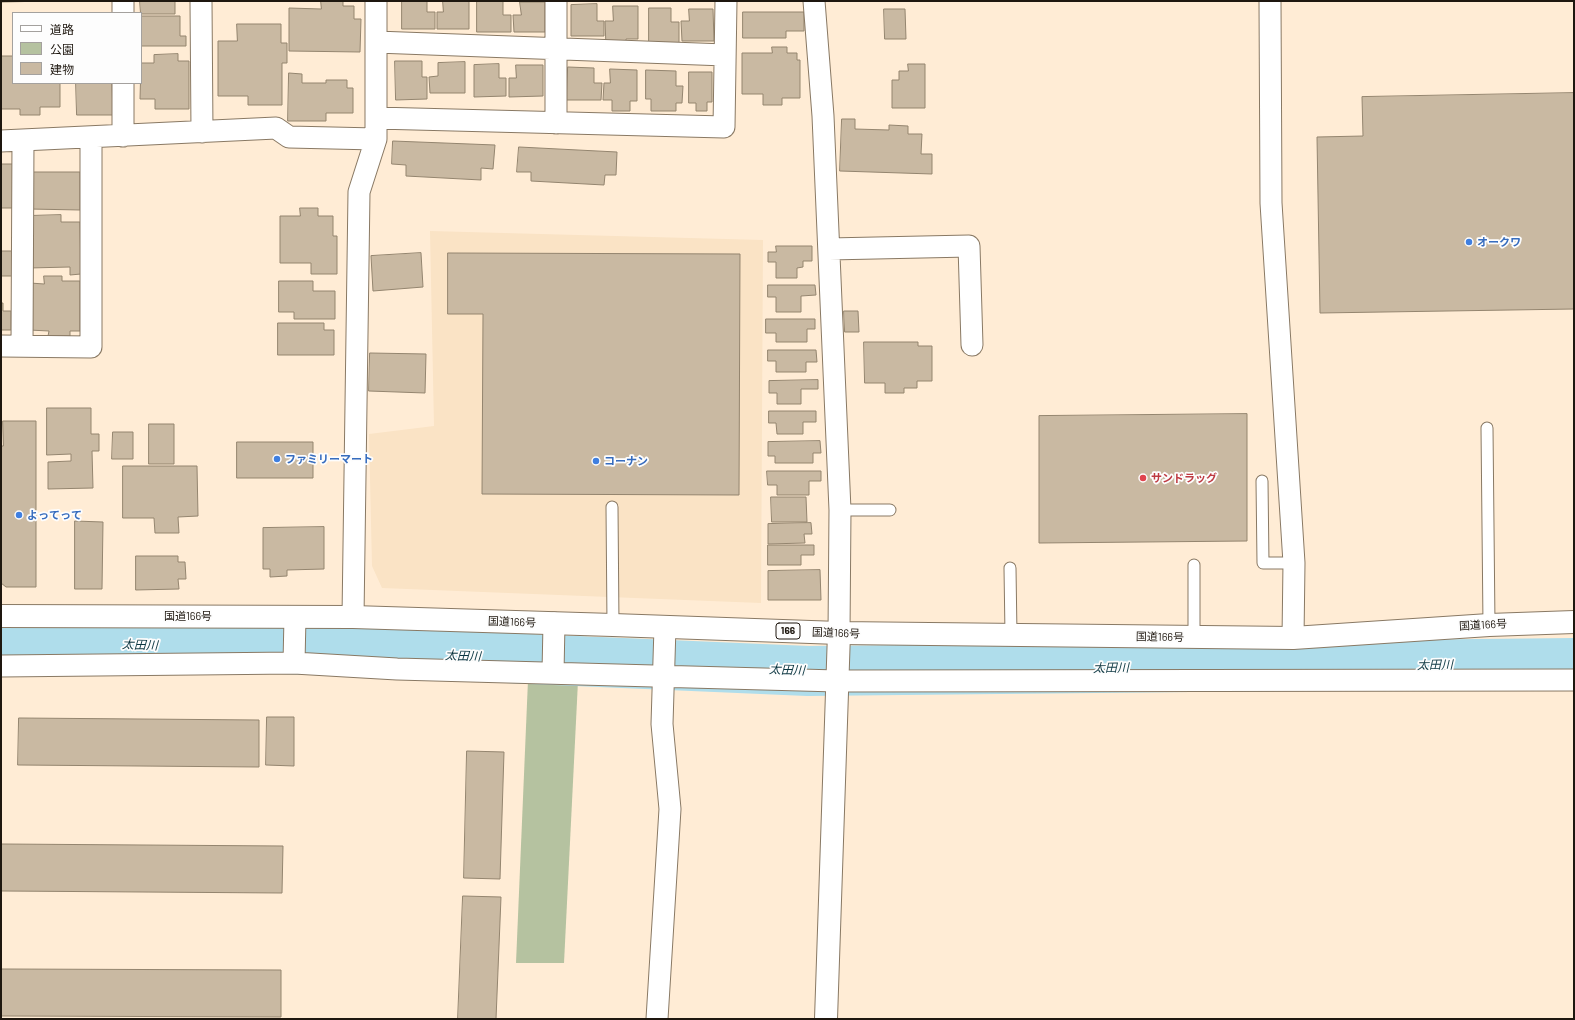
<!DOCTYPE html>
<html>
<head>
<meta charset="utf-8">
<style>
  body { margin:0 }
  #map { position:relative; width:1575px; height:1020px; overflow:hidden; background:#ffecd5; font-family:Barlow,"Noto Sans JP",sans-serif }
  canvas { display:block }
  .frame { position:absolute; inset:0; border:2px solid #1e170f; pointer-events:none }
  .legend { position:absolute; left:12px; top:12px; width:130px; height:72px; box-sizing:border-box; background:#fdfdfd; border:1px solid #a4a19e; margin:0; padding:5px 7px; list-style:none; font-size:12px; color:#1e170f }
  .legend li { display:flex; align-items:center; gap:8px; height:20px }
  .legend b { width:20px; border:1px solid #a4a19e }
</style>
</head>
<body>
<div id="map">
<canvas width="1575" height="1020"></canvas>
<div class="frame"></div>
<ul class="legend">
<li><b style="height:5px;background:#fff"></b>道路</li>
<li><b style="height:11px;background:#b5c2a0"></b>公園</li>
<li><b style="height:11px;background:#c9b9a2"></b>建物</li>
</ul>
</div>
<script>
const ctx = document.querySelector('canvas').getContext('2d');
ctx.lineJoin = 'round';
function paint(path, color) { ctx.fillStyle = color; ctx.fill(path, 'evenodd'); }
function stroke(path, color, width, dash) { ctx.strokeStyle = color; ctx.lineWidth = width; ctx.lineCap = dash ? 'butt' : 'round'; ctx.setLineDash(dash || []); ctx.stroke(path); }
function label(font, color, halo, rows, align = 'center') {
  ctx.font = font + ' Barlow,"Noto Sans JP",sans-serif'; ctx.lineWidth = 3.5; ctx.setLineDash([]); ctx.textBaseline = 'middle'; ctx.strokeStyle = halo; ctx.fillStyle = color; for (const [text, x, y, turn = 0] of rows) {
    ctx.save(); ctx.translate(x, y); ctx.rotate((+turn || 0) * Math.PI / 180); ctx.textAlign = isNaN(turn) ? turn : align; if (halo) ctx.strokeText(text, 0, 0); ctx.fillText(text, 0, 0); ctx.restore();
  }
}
paint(new Path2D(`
  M430 231 763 240 761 603 382 588 372 566 369 434 434 426Z`), '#fae3c5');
paint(new Path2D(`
  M528 680 578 681 564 963H516Z`), '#b5c2a0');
stroke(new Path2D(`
  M1 646 31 641 345 651 808 671 1574 663`), '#afddeb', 50);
const building = new Path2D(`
  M2 1H48L2 2Z
  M140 1H175V14H141Z
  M321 1H343V6H354V19H361L360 52 289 51V8L321 9Z
  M402 1H427V12H435V29H402Z
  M443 1H469V29H437V12H443Z
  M477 1H503V15H511V32H477Z
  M520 2H545V32H514L513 15H521Z
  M597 4V21H604V36H571V5Z
  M613 6H638V39H626V46L606 47 605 21H613Z
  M649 8H671V22H679V47H649Z
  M689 9H713L714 41H682L681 21H689Z
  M884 9H905L906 39H885Z
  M743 12H804V31H786V38H743Z
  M141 16H180V36H186V46H141Z
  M237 24H281V43H287V63H282V105H248V96H218V41H237Z
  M772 47H787V53H797V60H800V98H782V105H763V94H742V53H772Z
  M178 54V61H189V109H155V99H140L141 63H154V55Z
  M1 56H13V83H60V107H40V115H20V109H1Z
  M395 61H422V77H427V99L396 100Z
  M465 62V93H430L429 77 438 76V63Z
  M499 64V78H506V96L474 97V65Z
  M908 64H925V108H892V80H899V71H908Z
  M516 65H543V96L509 97V78H516Z
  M568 67 594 68V83H602L601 100H567Z
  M610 69 637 70V101H630V111H612V100H603L604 83H610Z
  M646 70 676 71V86H683L682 103H676V111H651V99H646Z
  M689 72H712V102H707V111H696V103H689Z
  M289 73 302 74V83H326V80H347V88H353V113H326V121H288Z
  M76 83H112L113 115H77Z
  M1574 93V309L1320 313 1317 137 1363 136 1362 97Z
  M842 119H855V129L889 130V125L908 126V134H922L921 154H932V174L840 171Z
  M393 141 495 145 493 169 481 168V180L406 176V165L392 164Z
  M519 147 617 152 616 175H605L604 185 531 181V172H517Z
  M1 164H16L17 208H1Z
  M30 172H80V210L29 209Z
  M300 208H318V216H333V236H337V274H311V263H280V216H300Z
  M61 215V222H80L81 274 70 275V267L29 268 28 216Z
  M776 246H812V261H803V267L797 268V278H776V262H768V252H776Z
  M1 251H17V276H1Z
  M421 253 423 287 373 291 371 256Z
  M448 253 740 254 739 495 482 494 483 314H448Z
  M44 276H62V281H80V331H70V336H48L49 331 29 330 30 283 44 284Z
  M279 281H313V291H335V319H294V312H279Z
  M768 285H815L816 295 801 296V312H776V297H768Z
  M1 303H3V311H11V330H1Z
  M844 311H858L859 332H845Z
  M766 319H815V329H807V342H776V333H766Z
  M278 323H324V330H334V355H278Z
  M864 342H918V346H932V381H917V388H904V393H885V383H865Z
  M768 350H816L817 362H806V372H776V361H768Z
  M370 353 426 354 425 393 369 391Z
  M818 380V389H801V404H777V393H769V381Z
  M47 408H91V434H99V451H92L93 488 48 489V462L71 461V454L47 455Z
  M769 411H816V422H803V434H777L776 423H769Z
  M1247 414V541L1039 543V416Z
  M3 421H36V587H6L1 583V446H3Z
  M149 424H174V464H149Z
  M113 432H133V459H112Z
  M820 441 821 453H813V463H775V456H768V442Z
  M237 442H313V478H237Z
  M123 466H197L198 516 178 517 179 533H155L154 518H123Z
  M767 471H821V481H809V495H777V485H768Z
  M771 497H806L807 522H772Z
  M75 521 103 522 102 589H75Z
  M811 523 812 534H804L805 543 768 544V524Z
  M324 527V569L287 570V576L270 577V569H263V528Z
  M768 545H814V555H801V565H768Z
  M136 556H178V562H185L186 579H178L179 589 136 590Z
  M820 570 821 600H768V571Z
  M267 717H294V766L266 765Z
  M19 718 259 720V767L18 765Z
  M467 751 504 752 500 879 464 878Z
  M1 844 283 846 282 893 1 891Z
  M463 896 501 897 496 1019H458Z
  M1 969 281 970V1017L1 1016Z`);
paint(building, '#c9b9a2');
stroke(building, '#94856f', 1);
const lane = new Path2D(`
  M1487 428 1489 625
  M1262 481 1263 563H1294
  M612 507 613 625
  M840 510H890
  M1194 565V637
  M1010 568 1011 635`);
const street = new Path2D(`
  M123 1V13
  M201 1 202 132
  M556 1V123
  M814 1 823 116 840 510 839 633
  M1270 1 1271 203 1294 563 1293 638
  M376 42 725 55
  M123 83V136
  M376 118 724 127 726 1
  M1 141 276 128 289 137 376 139
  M829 249 969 246 972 345
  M1 346 91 347V137
  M22 346 23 140
  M353 617 359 192 376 139V1
  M294 663 295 617
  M1 666 294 663 397 669 837 681 1574 680
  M553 673 554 623
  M657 1019 670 809 662 724 665 627`);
const secondary = new Path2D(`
  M826 1019 839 633`);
const highway = new Path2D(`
  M1 616 353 617 613 625 839 633 1293 638 1489 625 1574 622`);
stroke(lane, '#897964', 13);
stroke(street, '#897964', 23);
stroke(secondary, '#897964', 24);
stroke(highway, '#897964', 24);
stroke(lane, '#fff', 11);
stroke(street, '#fff', 21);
stroke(secondary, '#fff', 22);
stroke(highway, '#fff', 22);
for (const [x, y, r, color] of [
  [1469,242,4,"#3f7fe0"],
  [277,459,4,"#3f7fe0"],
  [596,461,4,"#3f7fe0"],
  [1143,478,4,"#e0444e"],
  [19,515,4,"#3f7fe0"]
]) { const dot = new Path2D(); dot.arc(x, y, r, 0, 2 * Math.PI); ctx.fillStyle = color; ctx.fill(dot); stroke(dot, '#fdfdfd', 1.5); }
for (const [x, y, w] of [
  [788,631,24]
]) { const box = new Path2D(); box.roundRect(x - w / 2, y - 8, w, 16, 3); ctx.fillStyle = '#fdfdfd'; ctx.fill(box); stroke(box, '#1e170f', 1); }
label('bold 10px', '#1e170f', null, [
  ["166",788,631]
]);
label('bold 11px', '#366cbe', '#fdfdfd', [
  ["オークワ",1477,242],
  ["ファミリーマート",285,459],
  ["コーナン",604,461],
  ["よってって",27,515]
], 'left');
label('bold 11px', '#be3a42', '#fdfdfd', [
  ["サンドラッグ",1151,478]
], 'left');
label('11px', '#1e170f', '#fdfdfd', [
  ["国道166号",188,616],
  ["国道166号",512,622,2],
  ["国道166号",1483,625,-3],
  ["国道166号",836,633,2],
  ["国道166号",1160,637,1]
]);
label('italic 12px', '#0b3641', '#fdfdfd', [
  ["太田川",140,645,2],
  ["太田川",463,656,2],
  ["太田川",1435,665,-1],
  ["太田川",1111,668,-1],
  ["太田川",787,670,2]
]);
</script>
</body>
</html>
